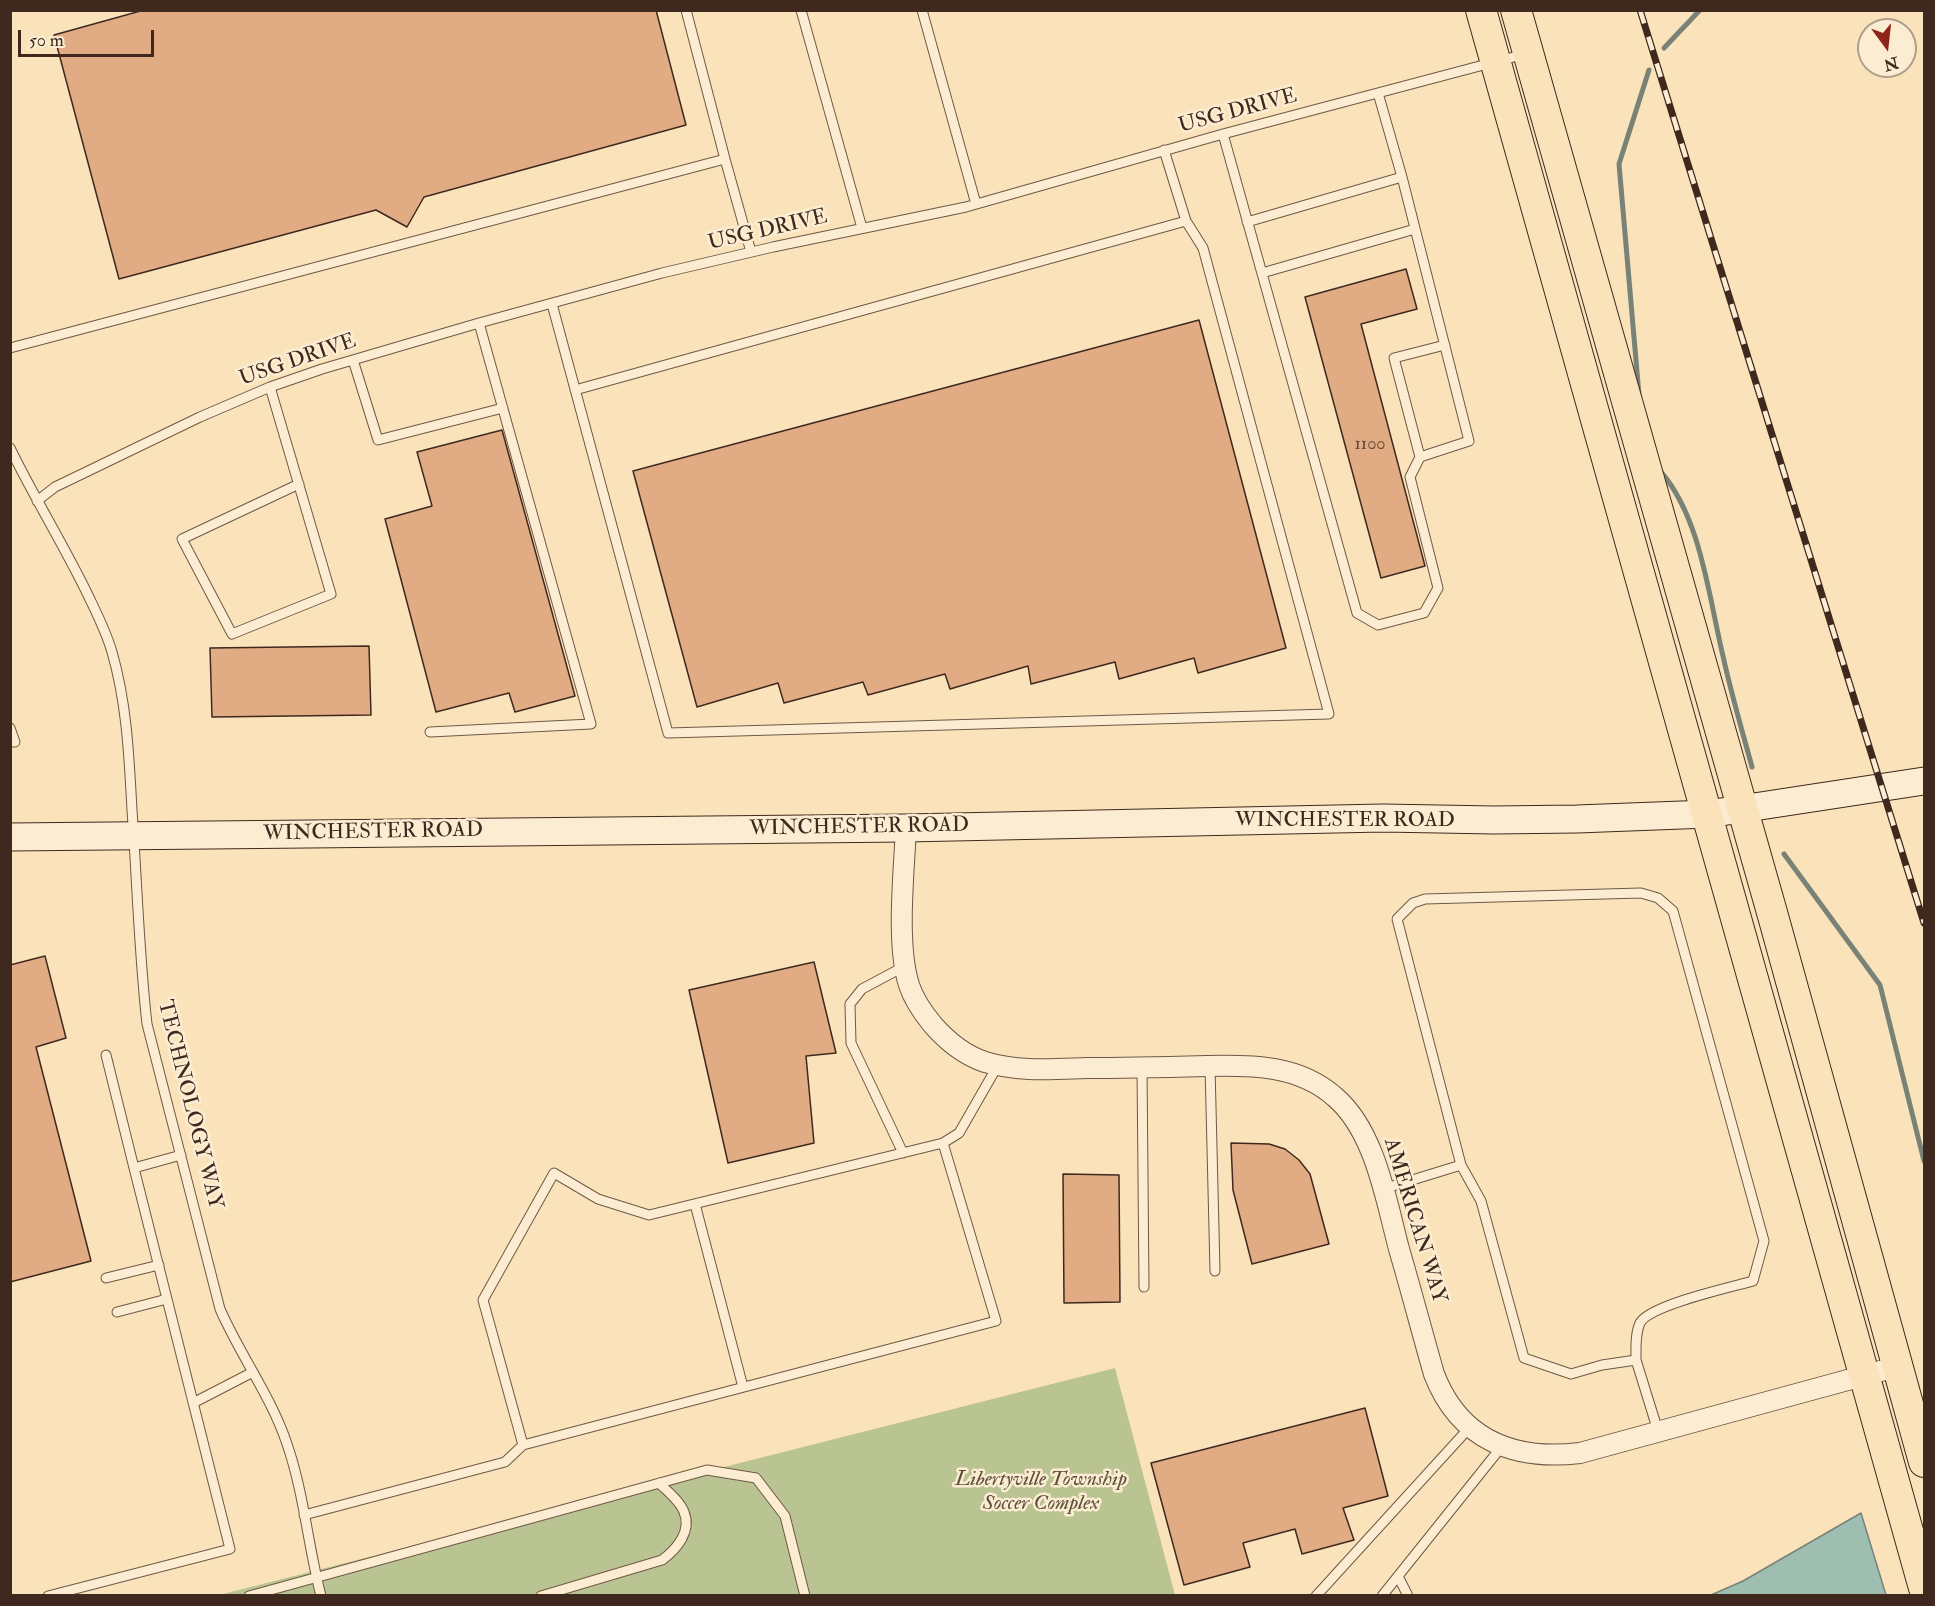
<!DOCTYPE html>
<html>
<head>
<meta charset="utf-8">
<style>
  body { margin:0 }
  #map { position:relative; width:1935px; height:1606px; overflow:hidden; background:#fae3ba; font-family:"IM FELL Double Pica",serif }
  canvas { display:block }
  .frame { position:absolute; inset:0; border:12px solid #3f291f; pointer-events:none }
  .north { position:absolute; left:1857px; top:18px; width:60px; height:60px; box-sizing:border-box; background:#fcedd2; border:2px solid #b09f8a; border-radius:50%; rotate:165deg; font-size:16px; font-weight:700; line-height:24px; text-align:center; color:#3f291f }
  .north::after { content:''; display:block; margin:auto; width:21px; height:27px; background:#8f2418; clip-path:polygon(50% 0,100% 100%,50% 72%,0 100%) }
  .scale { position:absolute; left:18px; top:30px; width:136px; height:27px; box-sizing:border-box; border:3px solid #3f291f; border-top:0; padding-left:8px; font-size:18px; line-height:21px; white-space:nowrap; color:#3f291f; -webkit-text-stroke:4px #fcedd2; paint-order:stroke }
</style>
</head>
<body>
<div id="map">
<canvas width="1935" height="1606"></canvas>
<div class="frame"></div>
<div class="north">N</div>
<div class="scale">50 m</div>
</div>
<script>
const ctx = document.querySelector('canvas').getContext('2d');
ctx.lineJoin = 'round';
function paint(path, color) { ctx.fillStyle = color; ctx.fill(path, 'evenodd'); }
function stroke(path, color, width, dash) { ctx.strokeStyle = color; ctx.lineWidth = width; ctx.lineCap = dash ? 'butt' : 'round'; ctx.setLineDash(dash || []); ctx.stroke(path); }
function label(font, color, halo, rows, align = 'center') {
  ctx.font = font + ' "IM FELL Double Pica",serif'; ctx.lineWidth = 5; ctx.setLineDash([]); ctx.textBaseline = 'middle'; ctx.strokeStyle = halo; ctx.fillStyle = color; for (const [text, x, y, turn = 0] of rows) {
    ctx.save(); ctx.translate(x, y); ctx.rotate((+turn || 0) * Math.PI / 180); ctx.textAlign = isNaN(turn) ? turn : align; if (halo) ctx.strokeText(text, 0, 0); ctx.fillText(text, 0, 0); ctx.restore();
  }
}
paint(new Path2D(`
  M1115 1368 1175 1595 215 1596Z`), '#bac493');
const water = new Path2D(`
  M1861 1513 1886 1595H1711L1743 1581Z`);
paint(water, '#9ebeb1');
stroke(water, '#788277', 1.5);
stroke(new Path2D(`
  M1664 48 1700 10
  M1639 395 1619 164 1649 70
  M1661 472C1701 518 1709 598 1723 656 1731 693 1742 730 1752 767
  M1784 854 1880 985 1924 1161`), '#788277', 5);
const building = new Path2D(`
  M144 10H656L686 125 424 197 407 227 376 210 119 279 54 35Z
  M1406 269 1417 309 1361 324 1425 566 1381 578 1305 297Z
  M1199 320 1286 648 1198 673 1194 658 1119 679 1115 662 1031 684 1028 666 950 689 945 674 868 695 863 682 784 703 778 683 697 707 633 471Z
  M502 430 575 696 515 712 509 693 436 712 385 519 432 506 417 452Z
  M369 646 371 715 212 717 210 648Z
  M45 956 66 1038 36 1047 91 1261 10 1282V965Z
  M814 962 836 1053 806 1056 814 1143 728 1163 689 990Z
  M1231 1143 1269 1144 1285 1149 1299 1160 1310 1174 1329 1244 1252 1264 1233 1190Z
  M1063 1174 1119 1175 1120 1302 1064 1303Z
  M1365 1408 1388 1496 1343 1508 1354 1540 1302 1554 1295 1529 1243 1543 1250 1567 1184 1585 1151 1463Z`);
paint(building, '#e1ac84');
stroke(building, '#3f291f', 1.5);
const lane = new Path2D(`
  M686 10 725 159
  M801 10 862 228
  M922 10 976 204
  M1223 134 1357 613 1378 625 1424 613 1438 588 1410 477 1420 457 1469 441 1402 177 1378 93
  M1247 222 1402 177
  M1262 273 1415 229
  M552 304 668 733 1329 714 1203 248 1186 221 1164 150
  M10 348 725 159 751 252
  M353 360 378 440 503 408
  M270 387 331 594 232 634 182 539 299 484
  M575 390 1186 221
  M10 448C34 497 63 544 87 593 96 612 106 631 112 652 127 704 129 756 132 810 137 881 139 953 147 1024L220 1309C240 1355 271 1396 287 1444 304 1493 308 1546 321 1596
  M1420 457 1394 358 1445 345
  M37 501 55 487 200 417 270 387 322 369 479 323 662 273 773 247 966 207 1223 134 1525 54
  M10 728 15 742H10
  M430 732 591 724 479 323
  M106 1055 134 1168 181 1155
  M1210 1066 1215 1271
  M1142 1067 1144 1287
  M943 1143 996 1321 523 1445 483 1300 554 1173 598 1199 649 1215 943 1143 959 1133 998 1065
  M903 1153 851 1043 850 1004 862 989 905 966
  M1383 1189 1461 1165
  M695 1204 743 1387
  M106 1278 159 1265
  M117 1312 167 1299
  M1636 1360C1636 1348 1635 1334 1640 1323 1649 1305 1732 1287 1753 1281L1764 1241 1673 911 1658 898 1641 893 1425 899 1413 903 1397 919 1461 1165 1481 1201 1524 1358 1571 1374 1602 1365 1636 1360 1658 1431
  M193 1403 253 1372
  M304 1515 505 1462 523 1445
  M1398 1576 1408 1596
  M48 1596 230 1549 134 1168
  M249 1596 707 1470 756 1478 785 1516 805 1596
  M541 1596 662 1560C677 1549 692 1531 684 1512 680 1501 667 1491 659 1483
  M1316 1596 1470 1427
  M1382 1596 1503 1445`);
const street = new Path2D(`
  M906 828C904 872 896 944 909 985 914 1000 923 1013 933 1025 947 1041 964 1055 985 1062 1018 1072 1053 1069 1087 1068 1127 1068 1167 1067 1207 1066 1253 1065 1299 1065 1335 1097 1375 1131 1386 1200 1399 1249 1411 1290 1422 1332 1434 1374 1459 1439 1513 1461 1580 1453L1899 1366`);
const secondary = new Path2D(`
  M10 837 906 828 1383 818 1494 820 1577 819 1708 814 1924 781`);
const primary = new Path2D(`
  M1481 10 1924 1588
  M1516 10 1773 916 1924 1462`);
stroke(lane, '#6e5846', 11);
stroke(street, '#6e5846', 22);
stroke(secondary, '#3f291f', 29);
stroke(primary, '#3f291f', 32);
stroke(lane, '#fcedd2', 9);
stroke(street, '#fcedd2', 20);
stroke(secondary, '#fcedd2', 27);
stroke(primary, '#fae3ba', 30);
const rail = new Path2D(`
  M1640 10 1924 923`);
stroke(rail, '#3f291f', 7);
stroke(rail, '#fcedd2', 4.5, [14]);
label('18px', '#684a38', null, [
  ["1100",1370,445]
]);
label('21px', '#3f291f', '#fcedd2', [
  ["USG DRIVE",1238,112,-15],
  ["USG DRIVE",768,231,-13],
  ["USG DRIVE",298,361,-19],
  ["WINCHESTER ROAD",1345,821],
  ["WINCHESTER ROAD",859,828,-1],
  ["WINCHESTER ROAD",373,833,-1],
  ["TECHNOLOGY WAY",189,1105,76],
  ["AMERICAN WAY",1414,1221,73]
]);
label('italic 21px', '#5e503c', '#fcedd2', [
  ["Libertyville Township",1041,1480],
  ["Soccer Complex",1041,1504]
]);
</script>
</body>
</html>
